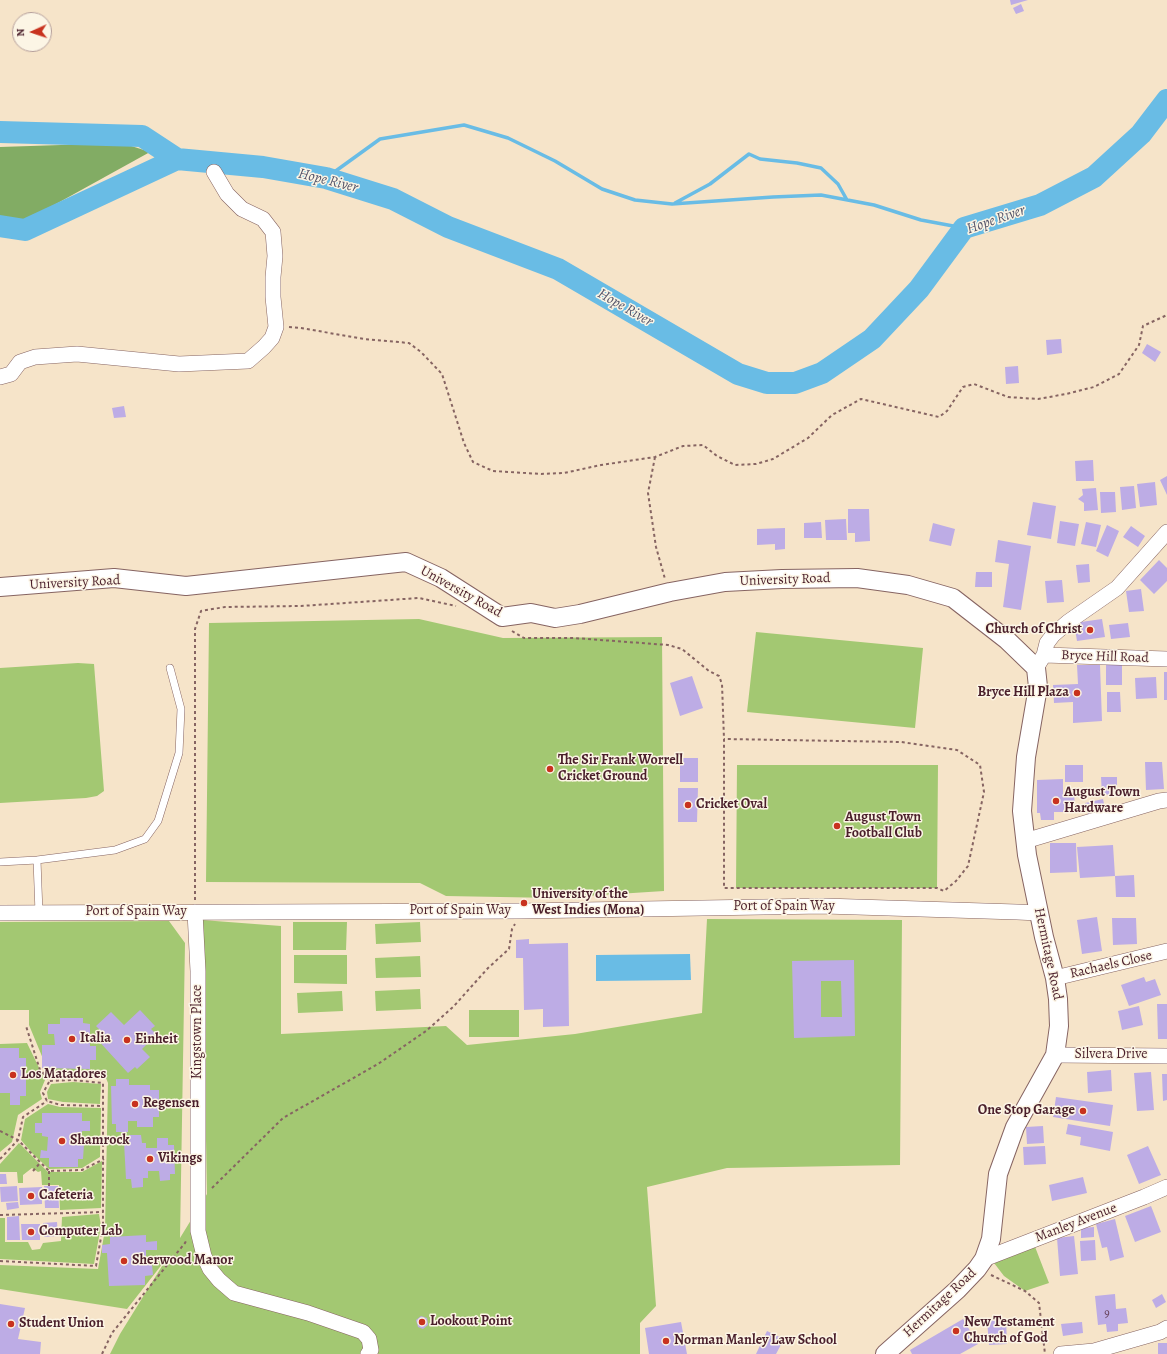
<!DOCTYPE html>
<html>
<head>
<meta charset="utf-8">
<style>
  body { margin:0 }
  #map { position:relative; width:1167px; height:1354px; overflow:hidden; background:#f6e4c9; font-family:Alegreya,serif }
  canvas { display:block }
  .north { position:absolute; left:12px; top:12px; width:40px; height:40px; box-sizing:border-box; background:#fcf5e5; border:1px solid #b59f9b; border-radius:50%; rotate:267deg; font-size:11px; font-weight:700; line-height:16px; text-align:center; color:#4a1f2b }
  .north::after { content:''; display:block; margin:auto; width:14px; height:18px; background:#c8321e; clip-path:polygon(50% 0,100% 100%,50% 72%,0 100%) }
</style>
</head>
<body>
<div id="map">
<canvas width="1167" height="1354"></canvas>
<div class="north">N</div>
</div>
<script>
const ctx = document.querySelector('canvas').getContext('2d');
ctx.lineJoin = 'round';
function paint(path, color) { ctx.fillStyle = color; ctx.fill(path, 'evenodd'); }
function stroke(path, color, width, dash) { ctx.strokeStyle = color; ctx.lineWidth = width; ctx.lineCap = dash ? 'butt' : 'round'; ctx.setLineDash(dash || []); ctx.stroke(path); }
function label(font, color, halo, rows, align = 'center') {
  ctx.font = font + ' Alegreya,serif'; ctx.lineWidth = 3; ctx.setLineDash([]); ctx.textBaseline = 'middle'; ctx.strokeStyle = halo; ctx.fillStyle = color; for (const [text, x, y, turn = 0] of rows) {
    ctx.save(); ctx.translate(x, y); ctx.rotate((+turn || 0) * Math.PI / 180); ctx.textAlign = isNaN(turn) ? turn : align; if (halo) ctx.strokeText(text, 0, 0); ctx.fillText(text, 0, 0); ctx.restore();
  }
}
paint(new Path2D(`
  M419 619 503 638 662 637 664 891 555 898 446 896 420 883 206 882 209 623Z
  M756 632 923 648 915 728 747 712Z
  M78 663 94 664 104 791 97 796 86 798 0 803V668Z
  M737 765H938L937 888H736Z
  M707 919 902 920 900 1165 727 1168 647 1187 656 1306 640 1323V1354H110L120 1334 167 1258 127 1309 0 1289V1265L98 1269 105 1230 108 1083 106 1078 77 1075 51 1078 29 1025V1010H0V922L169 921 185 943 180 1238 207 1194 202 920 281 926V1034L446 1026 467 1045 575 1034 702 1013Z
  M293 922H347L346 950H293Z
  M420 922 421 942 376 944 375 924Z
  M294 955H347V984L294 983Z
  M420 956 421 977 376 978 375 958Z
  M420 989 421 1009 376 1011 375 991Z
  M342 991 343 1011 298 1013 297 993Z
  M469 1010H519V1037H469Z
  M27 1043 45 1080 40 1092 42 1099 18 1115 12 1142 0 1152V1044Z
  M73 1082 101 1084 100 1104 63 1102 48 1099 47 1092 51 1084Z
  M48 1104 60 1107 101 1108 100 1157 82 1168 49 1169 32 1153 21 1140 25 1119Z
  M19 1143 48 1172H82L102 1161 101 1208 60 1210 59 1185H42L41 1171 38 1172 32 1168 23 1175V1183H18L17 1172H0V1164Z
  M99 1214 101 1226 94 1264 0 1259V1218H5V1242H28L32 1250 40 1249 43 1243 61 1241 62 1217Z
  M1032 1239 1049 1283 1025 1291 1004 1276 991 1259Z`), '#a3c872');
paint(new Path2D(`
  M122 143 150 152 27 220 0 216V147Z`), '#82ac64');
paint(new Path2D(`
  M690 954 691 980 596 981V955Z`), '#69bce5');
stroke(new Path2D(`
  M326 178 380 139 464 125 508 138 555 161 602 189 635 200 672 204 773 197 821 195 874 205 921 220 964 228
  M675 203 710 184 749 154 760 159 797 163 821 168 838 184 847 200`), '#69bce5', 3.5);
stroke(new Path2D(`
  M0 132 142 136 177 159
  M0 226 25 230 177 159 263 167 326 178 393 199 448 227 558 269 738 374 767 383H795L822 373 872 339 919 289 964 228 1040 205 1094 177 1141 134 1167 100`), '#69bce5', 22);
paint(new Path2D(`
  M1010 0H1028L1011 5Z
  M1021 4 1024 11 1016 14 1013 8Z
  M1061 339 1062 353 1047 355 1046 340Z
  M1147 344 1161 352 1155 362 1142 353Z
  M1018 366 1019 383 1006 384 1005 367Z
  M124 406 126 417 114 418 112 408Z
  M1093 460 1094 481H1076L1075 461Z
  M1167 476V495L1160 480Z
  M1155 482 1157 505 1140 507 1137 484Z
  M1134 486 1136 508 1122 510 1120 487Z
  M1096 488 1098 510 1084 511V503L1078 499 1083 495 1082 489Z
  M1100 492H1115L1116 512 1101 513Z
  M1033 502 1056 506 1051 539 1027 535Z
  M848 509H869L870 541 855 542V533H848Z
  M846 519 847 540H826L825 520Z
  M1060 521 1079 524 1075 546 1057 543Z
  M821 522 822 538H804V523Z
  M1086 522 1101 525 1096 547 1081 544Z
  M933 523 955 529 951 546 929 541Z
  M1107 525 1119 531 1108 557 1096 551Z
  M1131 526 1145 536 1138 547 1123 537Z
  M785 528V549L775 550V544L757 545V529Z
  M998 540 1031 546 1021 610 1003 607 1009 564 995 562Z
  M1159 560 1167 568V581L1154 594 1140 580Z
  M1089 564 1090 582 1078 583 1076 565Z
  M976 572H992V587H975Z
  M1062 580 1064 602 1047 603 1045 581Z
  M1141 589 1144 611 1129 612 1126 591Z
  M1102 619 1105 637 1077 641 1074 623Z
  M1128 623 1130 637 1111 639 1109 625Z
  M1077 665H1100L1102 721 1073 723V702L1054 703 1053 685 1078 684Z
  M1106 665H1122V685H1106Z
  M1164 672H1167V700H1164Z
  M692 676 703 708 680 716 670 683Z
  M1156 677 1157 698 1136 699 1135 678Z
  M1107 692H1120L1121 712H1107Z
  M680 758H698V782H680Z
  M1145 762H1162L1164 789 1146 790Z
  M1065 765H1083V782H1065Z
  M1101 777H1117V794L1102 795Z
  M1063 779V794L1074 793 1075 807 1064 808V812H1054V820H1041L1040 813H1037V780Z
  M678 788H698L697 822H678Z
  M1103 799 1106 814 1089 818 1085 803Z
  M1050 843H1076L1077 872 1050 873Z
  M1113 845 1115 876 1080 878 1077 847Z
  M1134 875 1135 897H1116L1115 876Z
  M1097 917 1102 951 1082 954 1077 920Z
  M1112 918H1136L1137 944 1113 945Z
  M529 939V944L568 943 569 1026 543 1027V1009L524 1010 523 958H516V940Z
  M854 960 855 1036 794 1038 792 961ZM821 981H841L842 1017H821Z
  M1144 977 1146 982 1155 979 1161 995 1129 1006 1121 985Z
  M1157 1004H1167V1039H1158Z
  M1139 1006 1143 1025 1122 1030 1118 1011Z
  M140 1010 155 1026 151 1029 159 1037 151 1045 148 1043 142 1049 150 1057 137 1069 135 1067 128 1073 96 1038 102 1032 96 1026 111 1012 124 1025Z
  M60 1018H83V1023L90 1024V1046H96V1060H90V1069L42 1068V1045H55L54 1034H48V1024H60Z
  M0 1048H19V1058H26V1096H20V1105H10V1093H0Z
  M1111 1070 1112 1091 1088 1093 1087 1072Z
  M1151 1072 1154 1110 1137 1111 1134 1073Z
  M1162 1074H1167V1100L1163 1101Z
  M116 1079H129V1085H150V1090H159V1117H153V1127H137V1121H128V1132H116V1124H112L111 1086H116Z
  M1056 1097 1113 1105 1110 1126 1053 1117Z
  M42 1113H82V1121H90V1131H82V1137H76L75 1144H84L83 1159H78V1167H49V1158H40L41 1150 47 1151 48 1137 42 1136V1133H35V1123H42Z
  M1068 1124 1113 1132 1110 1151 1080 1145 1081 1137 1066 1134Z
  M1043 1126 1044 1143 1027 1144 1026 1127Z
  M129 1135H141L142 1143H146V1148H157V1138H168V1145H174L175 1174H170V1180L160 1181 159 1171H148V1178H143V1187L132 1188 131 1179H126L124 1142H129Z
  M1045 1146 1046 1164 1024 1165 1023 1147Z
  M1148 1146 1161 1175 1139 1184 1127 1155Z
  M0 1174H6L7 1184H0Z
  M1083 1177 1087 1193 1052 1201 1049 1185Z
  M17 1186 18 1201 1 1202 0 1187Z
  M44 1186H58L59 1208H45Z
  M42 1187V1204L20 1205 19 1188Z
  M18 1202 19 1208 7 1210 6 1203Z
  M1151 1206 1161 1232 1135 1242 1125 1216Z
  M19 1216 20 1240H7V1217Z
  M1115 1219 1124 1257 1110 1261 1107 1247 1102 1248 1096 1224Z
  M57 1222 58 1236 44 1237 43 1223Z
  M21 1224H40V1240H22Z
  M1094 1227V1237L1081 1238V1228Z
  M146 1235V1242L157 1241V1250H146V1257L141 1258V1264H152L153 1275 145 1276V1285L109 1286 107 1253H102V1245L110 1244V1237Z
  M1074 1236 1078 1274 1060 1276 1057 1238Z
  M1095 1240 1096 1260 1081 1261 1080 1241Z
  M1115 1294 1116 1309 1126 1308 1128 1323 1118 1324V1331L1107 1332 1106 1324 1098 1325 1095 1296Z
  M1162 1294 1166 1302 1156 1308 1152 1300Z
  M0 1304 25 1308 18 1339 41 1342 40 1354H0Z
  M421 1316 427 1318 428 1325 423 1329 418 1327 416 1320Z
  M1006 1318 1007 1344 989 1345 987 1320Z
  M963 1319 978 1344 960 1354H912L910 1350Z
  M681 1322 687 1354H649L645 1328Z
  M1082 1322 1083 1333 1063 1336 1061 1324Z
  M767 1331 784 1339 776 1354H756Z
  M1158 1343H1167V1354H1158Z`), '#bdace5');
const service = new Path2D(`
  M37 860 39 913
  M0 862 37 860 115 850 145 839 158 821 179 753 181 709 170 668`);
const minor = new Path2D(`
  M0 377 11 374 20 362 35 357 77 354 179 364 248 361 264 347 272 338 276 327 273 297V277L275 256 273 232 263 219 242 209 227 194 214 172
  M1044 655 1167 659
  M1036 668 1044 655 1047 643 1053 635 1068 622 1117 588 1167 532
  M1025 841 1159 801 1167 800
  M195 912 198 971V1231L204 1256 210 1269 219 1280 234 1293 308 1313 363 1332 369 1339 371 1350 368 1354
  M0 913 521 911 824 906 1017 912 1039 913
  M1055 978 1167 951
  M1055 1055 1167 1056
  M984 1259 1144 1197 1167 1187
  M1061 1354 1094 1351 1160 1332 1167 1328`);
const tertiary = new Path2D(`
  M0 587 114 578 186 586 406 562 441 578 502 617 531 613 555 618 580 614 670 592 725 582 782 579 857 578 908 585 953 598 1007 640 1036 668 1038 687 1026 757 1022 811 1027 855 1044 937 1055 978 1058 999 1059 1026 1055 1055 1015 1127 998 1174 991 1239 984 1259 977 1269 957 1290 885 1354`);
stroke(service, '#866462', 8);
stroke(minor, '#866462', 16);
stroke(tertiary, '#866462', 20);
stroke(new Path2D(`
  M289 327 301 328 364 339 409 343 421 352 442 374 464 443 473 462 493 471 541 474 564 473 601 465 655 457 683 446 703 445 717 456 735 465 756 464 773 459 808 438 832 415 861 399 939 417 947 411 963 387 974 384 1008 397 1038 399 1066 394 1094 387 1119 374 1139 345 1143 326 1167 315
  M655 457 648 493 656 547 665 579
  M512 631 524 638H574L668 645 682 649 709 671 719 676 722 684 724 739V888H937L944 891 956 881 968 866 984 792 980 765 957 750 901 742 724 739
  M195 900V629L201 611 225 607 301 606 419 598 456 606
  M49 1082 43 1093 47 1101 61 1105 103 1106
  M0 1131 18 1140 49 1171 82 1170 104 1159
  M0 1159 18 1140 23 1117 47 1101
  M33 1171 40 1163
  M49 1171V1186
  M212 1188 283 1118 378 1064 426 1031 454 1006 488 968 509 949 512 929 515 924
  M0 1215 103 1212
  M0 1261 96 1266 103 1226V1083L72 1080 49 1081 47 1077 40 1070 26 1026
  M991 1275 1025 1291 1039 1303 1045 1354
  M102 1354 112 1333 185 1243 186 1241`), '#866462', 2, [3, 3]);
stroke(service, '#fff', 7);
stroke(minor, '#fff', 15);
stroke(tertiary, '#fff', 18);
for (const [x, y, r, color] of [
  [1090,630,4,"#c8321e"],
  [1077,693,4,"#c8321e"],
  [550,769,4,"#c8321e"],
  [1056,801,4,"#c8321e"],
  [688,805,4,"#c8321e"],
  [837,826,4,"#c8321e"],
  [524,903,4,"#c8321e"],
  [72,1039,4,"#c8321e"],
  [127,1040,4,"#c8321e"],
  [13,1075,4,"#c8321e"],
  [135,1104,4,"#c8321e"],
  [1083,1111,4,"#c8321e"],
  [62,1141,4,"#c8321e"],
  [150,1159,4,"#c8321e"],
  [31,1196,4,"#c8321e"],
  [31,1232,4,"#c8321e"],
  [124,1261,4,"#c8321e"],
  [422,1322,4,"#c8321e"],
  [11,1324,4,"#c8321e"],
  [956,1331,4,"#c8321e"],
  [666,1341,4,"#c8321e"]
]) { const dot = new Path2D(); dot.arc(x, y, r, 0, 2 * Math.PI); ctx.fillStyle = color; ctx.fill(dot); stroke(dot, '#fcf5e5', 1.5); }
label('12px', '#67425a', null, [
  ["9",1107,1314]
]);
label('14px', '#4a1f2b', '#fcf5e5', [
  ["University Road",785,580,-2],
  ["University Road",75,583,-3],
  ["University Road",461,592,29],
  ["Bryce Hill Road",1105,657,2],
  ["Port of Spain Way",784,907],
  ["Port of Spain Way",460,911],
  ["Port of Spain Way",136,912],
  ["Hermitage Road",1048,954,78],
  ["Rachaels Close",1111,965,-13],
  ["Kingstown Place",198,1032,-90],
  ["Silvera Drive",1111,1055],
  ["Manley Avenue",1076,1223,-21],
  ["Hermitage Road",940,1303,-43]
]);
label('bold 14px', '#4a1f2b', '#fcf5e5', [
  ["Church of Christ",1082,630,"right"],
  ["Bryce Hill Plaza",1069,693,"right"],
  ["The Sir Frank Worrell",558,761],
  ["Cricket Ground",558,777],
  ["August Town",1064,793],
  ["Hardware",1064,809],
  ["Cricket Oval",696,805],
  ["August Town",845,818],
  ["Football Club",845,834],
  ["University of the",532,895],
  ["West Indies (Mona)",532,911],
  ["Italia",80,1039],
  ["Einheit",135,1040],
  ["Los Matadores",21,1075],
  ["Regensen",143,1104],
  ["One Stop Garage",1075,1111,"right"],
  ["Shamrock",70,1141],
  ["Vikings",158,1159],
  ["Cafeteria",39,1196],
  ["Computer Lab",39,1232],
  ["Sherwood Manor",132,1261],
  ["Lookout Point",430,1322],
  ["New Testament",964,1323],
  ["Church of God",964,1339],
  ["Student Union",19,1324],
  ["Norman Manley Law School",674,1341]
], 'left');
label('italic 15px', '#55566c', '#fcf5e5', [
  ["Hope River",328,181,14],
  ["Hope River",996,220,-19],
  ["Hope River",625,308,30]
]);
</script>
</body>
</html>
